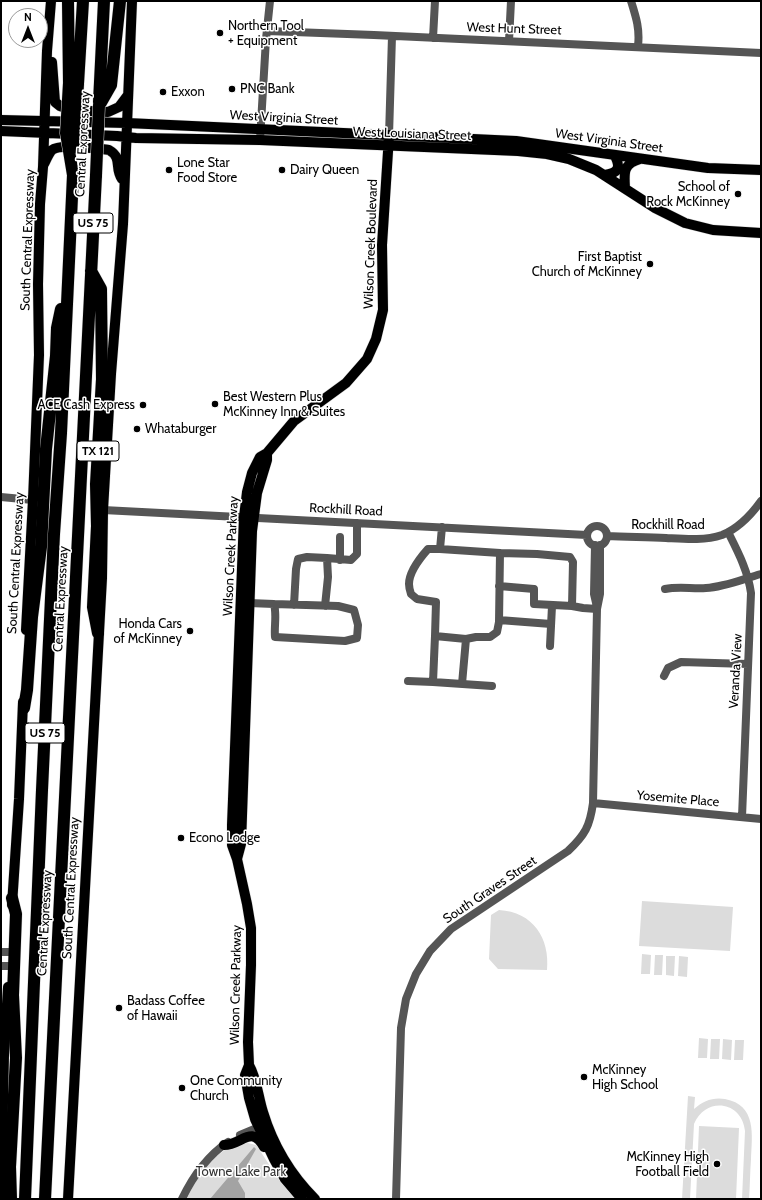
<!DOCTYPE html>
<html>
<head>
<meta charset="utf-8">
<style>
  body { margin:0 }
  #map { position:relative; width:762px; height:1200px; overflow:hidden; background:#fff; font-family:Cabin,sans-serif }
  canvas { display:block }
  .frame { position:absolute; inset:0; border:2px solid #000; pointer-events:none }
  .north { position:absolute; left:8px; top:8px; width:40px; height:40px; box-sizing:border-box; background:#fff; border:1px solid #999; border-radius:50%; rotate:0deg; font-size:11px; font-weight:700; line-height:16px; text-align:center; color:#000 }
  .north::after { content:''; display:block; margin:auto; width:14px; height:18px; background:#000; clip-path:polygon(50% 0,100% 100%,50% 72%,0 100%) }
</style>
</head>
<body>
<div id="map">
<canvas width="762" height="1200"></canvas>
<div class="frame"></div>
<div class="north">N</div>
</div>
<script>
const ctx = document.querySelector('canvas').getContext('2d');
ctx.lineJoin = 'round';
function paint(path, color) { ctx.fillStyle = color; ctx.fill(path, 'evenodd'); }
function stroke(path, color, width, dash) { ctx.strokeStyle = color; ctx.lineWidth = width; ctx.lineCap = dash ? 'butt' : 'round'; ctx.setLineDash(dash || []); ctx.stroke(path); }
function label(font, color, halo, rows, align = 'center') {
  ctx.font = font + ' Cabin,sans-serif'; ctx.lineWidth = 3; ctx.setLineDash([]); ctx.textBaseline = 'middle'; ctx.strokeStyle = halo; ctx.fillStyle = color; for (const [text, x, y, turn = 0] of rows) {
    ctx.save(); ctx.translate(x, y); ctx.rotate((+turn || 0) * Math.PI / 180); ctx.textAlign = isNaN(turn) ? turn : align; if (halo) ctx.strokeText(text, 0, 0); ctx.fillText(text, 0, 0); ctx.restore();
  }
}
paint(new Path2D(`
  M642 901 733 907 730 951 639 946Z
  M499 910C533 912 550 938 547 970L498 969 489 959 491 915Z
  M642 954 651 955 650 974H641Z
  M655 955H663L662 975H654Z
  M666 956H675L674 976 666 975Z
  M679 956 688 957 687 977 678 976Z
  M699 1038 708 1039 707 1058H698Z
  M711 1039H720L719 1059H710Z
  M723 1039 732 1040 731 1060 722 1059Z
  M735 1040H744L743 1060H734Z
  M688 1096 695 1097 694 1109C703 1101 713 1097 725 1099 757 1105 752 1135 751 1159 750 1172 750 1186 749 1199H742L745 1131C742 1101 706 1096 694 1124L690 1199H682Z
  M699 1126 739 1128 736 1199H696Z
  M248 1143 256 1145 259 1149 279 1180 295 1199H187C195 1180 210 1157 229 1148 235 1145 242 1144 248 1143Z`), '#dcdcdc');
paint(new Path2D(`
  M254 1147 256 1149 238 1181 245 1193V1199H210Z`), '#a3a3a3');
const major = new Path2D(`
  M52 62 55 102 60 106 71 110 108 112 119 107 128 95
  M1 120 127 123 516 141 708 168 761 170
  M1 131 117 136 136 138 260 140 518 151 547 154 569 159 596 170 655 208 685 223 713 230 761 233
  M44 164C46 160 49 153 52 150 60 143 97 149 109 150 123 158 114 168 122 179
  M605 175C618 173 621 168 615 156
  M625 188C624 172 623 164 640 159
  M26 630 33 500 39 355 38 284 40 204 43 167 47 51 51 1
  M237 859 241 844 252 531 257 493 267 460V453
  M12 905 19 799 23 702
  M249 1065C257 1079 258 1096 263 1112 273 1145 291 1175 315 1199
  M224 1145C242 1145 251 1124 264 1147
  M1 1199 4 1055 8 987
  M68 1199 102 578 103 510 111 374 123 224 132 1
  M302 1199 285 1179 274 1159 255 1119 249 1098 245 1075 249 1065 248 1042 251 965V928L247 904 237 859 232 845V825L244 517 247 492 252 473 260 457 267 453 294 421 346 383 367 359 376 339 383 310 382 245 389 136`);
const highway = new Path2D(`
  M68 1 69 83
  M78 84 83 1
  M99 102 104 1
  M99 106 111 85 120 1
  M91 271 101 289 102 379 96 484 97 526 93 607 98 633
  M24 708 27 690 32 617 41 547 46 449 56 356 57 328 61 309
  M11 1199 10 1167 16 1058 13 995 16 914 12 898
  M25 1199 42 790 54 534 61 433 73 175
  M45 1199 96 175`);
stroke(major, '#dbdbdb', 11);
stroke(highway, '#dbdbdb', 13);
stroke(new Path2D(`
  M631 1C636 17 640 29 638 46
  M267 31 374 35 761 53
  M433 38 435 1
  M509 41 511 1
  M389 136 392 36
  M260 140 266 39 270 1
  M1 497 33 500
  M103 510 587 535
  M587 536a10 10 0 1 1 20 0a10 10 0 1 1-20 0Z
  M728 532C738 552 748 571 751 593L742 817
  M607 536C627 537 647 537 666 538 684 539 704 541 722 535 739 528 751 515 761 501
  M340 537V560
  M595 545 594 594 597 607
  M440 549 500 553 499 622 497 632 490 637H476L466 639 435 636 436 602 417 599 411 594C410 591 409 587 409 584 409 572 420 558 428 549H440L442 527
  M500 553 537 554 570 557 573 562 572 606 583 608 597 609
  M327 558 351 560 357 554V523
  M499 586 534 589V604L572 606
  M665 589C679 586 692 589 706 588 725 587 743 579 761 574
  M249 603 274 604C277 615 274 626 275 637L345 641 357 638 358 625 354 610 338 606 274 604
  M294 605 296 569 298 559 307 557 327 558 328 577 325 606
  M499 620 551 624
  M550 646 552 606
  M664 676 668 668 681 662 748 664
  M408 681 433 682 435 636
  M433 682 492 686
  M462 684 466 639
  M593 803 761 819
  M1 952H10
  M1 966H9
  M240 1135 264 1125
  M182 1199C193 1176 207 1156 228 1142
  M396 1199 401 1028 406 999 416 974 430 951 451 929 568 851C585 835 590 826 593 803L597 609 600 594V545`), '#555', 8);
stroke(major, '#000', 10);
stroke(highway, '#000', 12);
const highwayBridge = new Path2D(`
  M69 83 66 133 73 175
  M74 148 78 84
  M96 175 99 106`);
stroke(highwayBridge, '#dbdbdb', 13, []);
stroke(highwayBridge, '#000', 12);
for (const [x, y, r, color] of [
  [220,33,4,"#000"],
  [232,89,4,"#000"],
  [163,92,4,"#000"],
  [169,170,4,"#000"],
  [282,170,4,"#000"],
  [738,194,4,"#000"],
  [650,264,4,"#000"],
  [215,404,4,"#000"],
  [143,405,4,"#000"],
  [137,429,4,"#000"],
  [190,631,4,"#000"],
  [181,838,4,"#000"],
  [119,1008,4,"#000"],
  [584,1077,4,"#000"],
  [182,1088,4,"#000"],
  [717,1164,4,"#000"]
]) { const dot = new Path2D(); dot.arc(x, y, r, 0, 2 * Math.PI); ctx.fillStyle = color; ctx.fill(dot); stroke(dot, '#fff', 1.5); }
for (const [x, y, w] of [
  [93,223,40],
  [98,451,42],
  [45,733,40]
]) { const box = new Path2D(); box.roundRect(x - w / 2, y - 10, w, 20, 3); ctx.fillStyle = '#fff'; ctx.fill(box); stroke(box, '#000', 1); }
label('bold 12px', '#000', null, [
  ["US 75",93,223],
  ["TX 121",98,451],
  ["US 75",45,733]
]);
label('13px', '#000', '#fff', [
  ["Northern Tool",228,26],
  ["+ Equipment",228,41],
  ["PNC Bank",240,89],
  ["Exxon",171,92],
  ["Lone Star",177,163],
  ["Food Store",177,178],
  ["Dairy Queen",290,170],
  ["School of",730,187,"right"],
  ["Rock McKinney",730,202,"right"],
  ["First Baptist",642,257,"right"],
  ["Church of McKinney",642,272,"right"],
  ["Best Western Plus",223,397],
  ["McKinney Inn & Suites",223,412],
  ["ACE Cash Express",135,405,"right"],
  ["Whataburger",145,429],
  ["Honda Cars",182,624,"right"],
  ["of McKinney",182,639,"right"],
  ["Econo Lodge",189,838],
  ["Badass Coffee",127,1001],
  ["of Hawaii",127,1016],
  ["McKinney",592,1070],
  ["High School",592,1085],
  ["One Community",190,1081],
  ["Church",190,1096],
  ["McKinney High",709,1157,"right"],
  ["Football Field",709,1172,"right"]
], 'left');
label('13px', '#000', '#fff', [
  ["West Hunt Street",514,29,2],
  ["West Virginia Street",284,118,3],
  ["West Louisiana Street",412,134,2],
  ["West Virginia Street",609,141,8],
  ["Central Expressway",83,144,-87],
  ["South Central Expressway",28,240,-88],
  ["Wilson Creek Boulevard",371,244,-88],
  ["Rockhill Road",346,510,3],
  ["Rockhill Road",668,525],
  ["Wilson Creek Parkway",231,556,-87],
  ["South Central Expressway",16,563,-87],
  ["Central Expressway",61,599,-87],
  ["Veranda View",736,671,-87],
  ["Yosemite Place",678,799,5],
  ["South Central Expressway",71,888,-87],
  ["South Graves Street",490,890,-34],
  ["Central Expressway",45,923,-87],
  ["Wilson Creek Parkway",236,985,-89]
]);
label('13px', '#333', '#fff', [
  ["Towne Lake Park",241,1172]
]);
</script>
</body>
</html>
